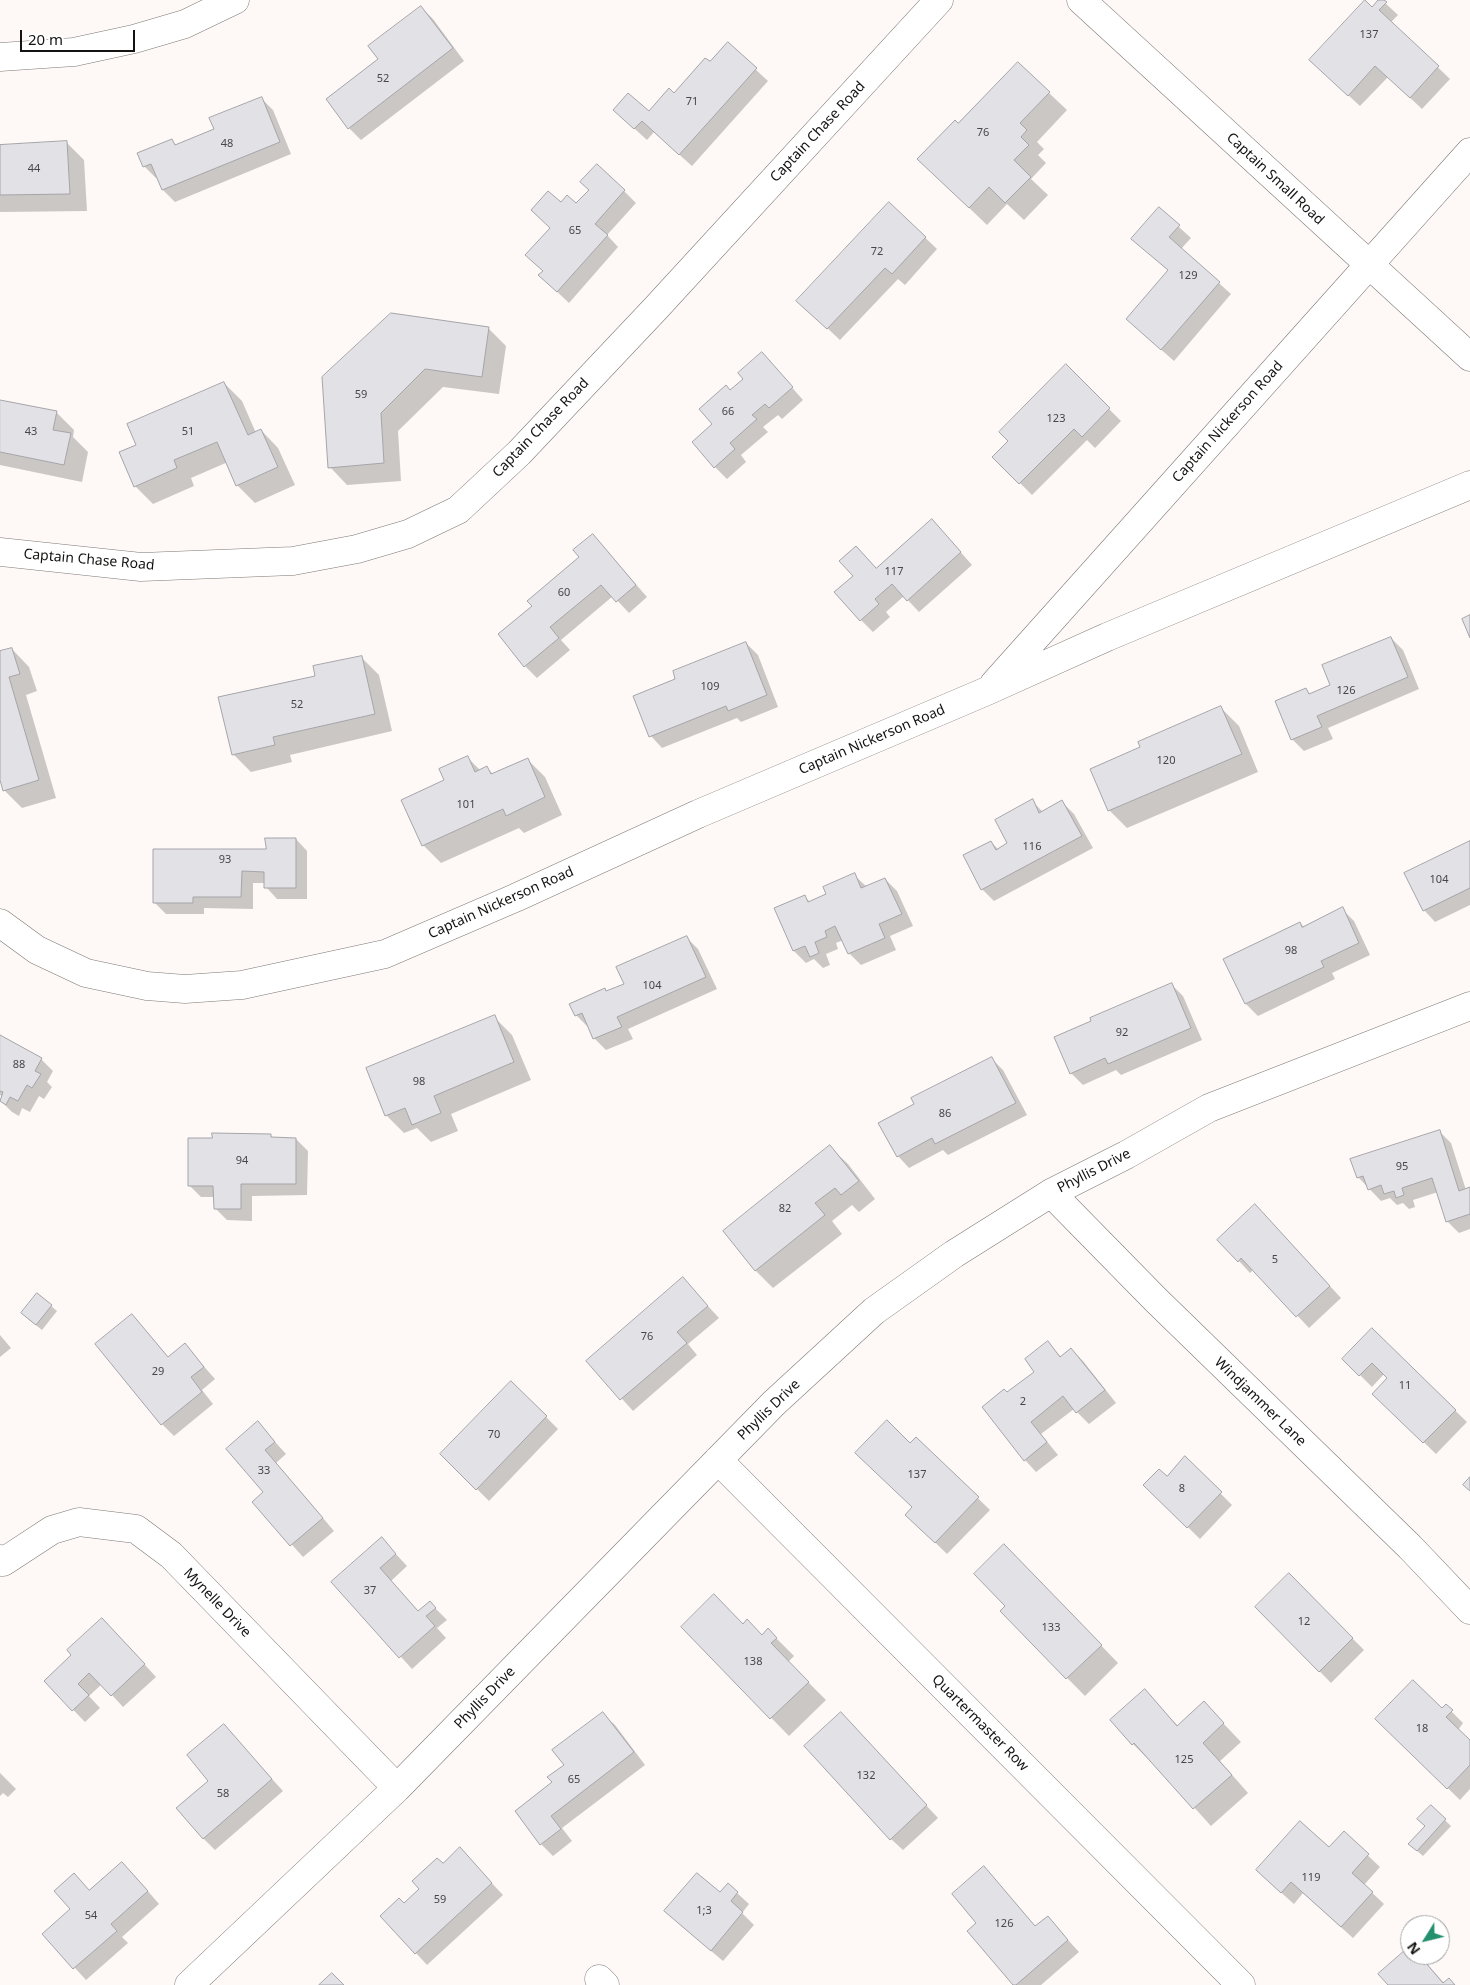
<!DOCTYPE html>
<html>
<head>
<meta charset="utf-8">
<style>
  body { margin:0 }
  #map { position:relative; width:1470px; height:1985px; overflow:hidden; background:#fef9f6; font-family:"Noto Sans",sans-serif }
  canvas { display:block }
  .north { position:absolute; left:1400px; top:1915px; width:50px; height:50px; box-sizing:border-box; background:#fff; border:1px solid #a1a1a0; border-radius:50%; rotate:234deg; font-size:14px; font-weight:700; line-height:20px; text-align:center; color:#141312 }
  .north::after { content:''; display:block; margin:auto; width:18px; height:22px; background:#24906e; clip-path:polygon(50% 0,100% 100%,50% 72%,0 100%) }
  .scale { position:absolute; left:20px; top:30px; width:115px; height:22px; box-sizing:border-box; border:2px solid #141312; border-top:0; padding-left:6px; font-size:15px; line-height:18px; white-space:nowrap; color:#141312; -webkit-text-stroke:4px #fff; paint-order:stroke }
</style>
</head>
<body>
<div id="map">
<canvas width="1470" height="1985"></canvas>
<div class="north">N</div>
<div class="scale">20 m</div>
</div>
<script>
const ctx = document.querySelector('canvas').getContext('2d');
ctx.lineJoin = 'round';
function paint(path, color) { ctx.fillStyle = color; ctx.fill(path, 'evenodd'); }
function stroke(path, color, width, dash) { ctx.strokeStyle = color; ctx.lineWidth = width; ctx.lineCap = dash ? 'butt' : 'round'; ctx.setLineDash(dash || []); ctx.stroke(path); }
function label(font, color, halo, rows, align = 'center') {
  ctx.font = font + ' "Noto Sans",sans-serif'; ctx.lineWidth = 4.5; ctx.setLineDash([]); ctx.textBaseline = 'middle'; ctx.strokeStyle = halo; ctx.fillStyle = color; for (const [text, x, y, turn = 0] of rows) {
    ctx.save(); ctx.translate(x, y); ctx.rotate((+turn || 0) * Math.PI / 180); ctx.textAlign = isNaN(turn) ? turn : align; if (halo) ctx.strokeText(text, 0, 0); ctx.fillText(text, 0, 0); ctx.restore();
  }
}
paint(new Path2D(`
  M1380 0H1382L1398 15 1391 22 1450 79 1422 109 1388 77 1360 106 1323 72Z
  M421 7 433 19 464 61 361 140 349 128 328 100 380 59Z
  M728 44 768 81 692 166 654 132 647 140 614 110 649 113 674 95 710 63Z
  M1049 93 1067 110 1037 142 1044 149 1038 155 1046 163 1031 179 1048 195 1024 220 1007 204 987 225 937 177 959 125Z
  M261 98 273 110 291 154 175 202 163 190 158 177 156 178 144 166 172 141 177 146 215 130Z
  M66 142 84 160 87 211 0 212V146Z
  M624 191 636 203 607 235 618 247 569 303 552 287 544 272 526 255 551 228 561 204 576 205Z
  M889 203 937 249 905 285 898 279 840 340 810 312Z
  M1159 209 1191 238 1181 249 1231 294 1174 361 1139 330 1169 271 1145 250Z
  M488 328 506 346 499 394 443 387 398 431 401 481 347 485 330 467 324 378Z
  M773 366 803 400 782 419 778 415 763 427 768 432 741 455 746 462 727 479 715 467 714 424 730 392Z
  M1066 366 1121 421 1095 448 1087 440 1032 495 994 457 1010 441Z
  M224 383 242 401 256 433 261 430 278 448 295 485 255 503 237 485 228 462 191 478 194 486 153 504 135 486 138 445Z
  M0 401 56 412 74 430 73 437 88 452 82 482 0 465Z
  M943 532 972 565 919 612 904 596 886 612 890 617 873 632 861 620 854 576 856 547 877 569Z
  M593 535 647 597 629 613 613 596 561 640 570 650 537 678 525 666 534 606 581 558Z
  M1391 638 1403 650 1419 689 1328 728 1333 739 1304 751 1292 739 1306 689 1311 695 1332 686Z
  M746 643 758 655 778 707 741 722 737 718 662 748 651 736 677 680Z
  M12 649 29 667 37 691 26 695 56 798 22 808 4 790 0 776V653Z
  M361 657 379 675 392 731 290 755 292 762 251 772 233 754 316 677Z
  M1221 708 1239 726 1258 772 1127 828 1109 810 1142 748Z
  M468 758 481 771 487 768 494 775 527 759 545 777 562 815 524 833 519 828 441 863 423 845 446 781Z
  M1032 801 1043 812 1062 802 1074 814 1093 848 994 901 982 889 965 856 991 842 999 850 1009 844Z
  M296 839 307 851V899H277L266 887 265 883H253V909L204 908V914H166L154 902Z
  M1470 842V905L1435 922 1424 910Z
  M854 875 867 887 885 879 897 891 913 926 890 936 896 950 861 965 849 953 843 940 836 943 838 949 826 954 830 965 823 968 814 959 806 963 794 951 776 909 804 896 810 902 828 895Z
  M1342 909 1354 921 1370 955 1332 973 1335 979 1258 1016 1246 1004 1224 959 1300 923 1304 927Z
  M686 937 698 949 717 989 628 1029 633 1039 606 1050 594 1038 589 1026 588 1027 576 1015 605 989 607 992 625 984Z
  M1171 984 1183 996 1202 1040 1121 1075 1116 1070 1083 1085 1071 1073Z
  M494 1017 512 1035 531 1080 451 1114 458 1131 431 1142 417 1128 404 1133 386 1115Z
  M0 1037 41 1059 53 1071 47 1082 52 1087 44 1099 39 1096 30 1112 22 1108 19 1116 12 1112 0 1100 2 1096 0 1095Z
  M991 1058 1003 1070 1027 1115 948 1155 943 1150 909 1168 898 1156Z
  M1439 1131 1451 1143 1466 1190 1470 1188V1229L1459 1233 1447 1221 1438 1192 1413 1200 1415 1207 1409 1209 1403 1203 1397 1205 1390 1198 1381 1201 1358 1177Z
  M270 1135 274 1139H296L308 1151 307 1195 252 1196V1221L227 1220 215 1208V1197H201L189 1185 213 1139Z
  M830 1147 848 1164 875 1199 859 1212 852 1205 832 1221 842 1234 773 1288 756 1271 724 1231Z
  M1267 1218 1341 1298 1309 1328 1254 1269 1250 1273 1239 1261Z
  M683 1279 719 1318 688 1344 697 1355 633 1411 588 1361Z
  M38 1295 57 1311 42 1330 28 1319Z
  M132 1315 169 1358 185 1345 215 1379 202 1390 213 1404 174 1436 162 1424 96 1344Z
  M1372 1330 1467 1422 1436 1454 1374 1394 1389 1378 1384 1374 1372 1387 1344 1359Z
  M0 1335 11 1348 0 1357Z
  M1048 1343 1061 1357 1071 1349 1083 1361 1116 1403 1089 1424 1074 1409 1041 1434 1058 1455 1036 1472 1025 1460 1007 1394 1035 1372Z
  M511 1382 558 1429 489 1501 442 1454Z
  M258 1423 286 1454 276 1463 334 1531 303 1557 254 1502 265 1492Z
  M916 1438 990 1510 947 1554 907 1515 913 1508Z
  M1185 1458 1232 1505 1200 1539 1145 1485 1167 1477Z
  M381 1538 407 1566 391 1581 419 1612 429 1602 447 1620 437 1628 446 1638 412 1669 333 1582Z
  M1022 1563 1118 1663 1085 1696 1001 1611 1006 1606Z
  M1289 1575 1364 1650 1331 1683 1257 1607Z
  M743 1625 762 1636 768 1630 794 1656 788 1662 826 1700 789 1736 682 1627Z
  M114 1631 156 1677 123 1707 102 1684 89 1696 100 1708 85 1722 45 1681Z
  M1145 1691 1178 1726 1204 1703 1241 1742 1220 1761 1248 1793 1211 1826 1152 1761 1151 1762 1133 1744 1112 1720Z
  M1446 1706 1463 1723 1458 1730 1470 1742V1789L1460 1800 1377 1719 1442 1710Z
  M603 1714 615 1725 645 1765 562 1828 572 1841 553 1856 541 1844 554 1783Z
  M224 1726 283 1791 215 1850 203 1838 210 1781Z
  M852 1726 938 1818 903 1850 891 1839Z
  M0 1773 16 1789 8 1797 3 1793 0 1796Z
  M1431 1807 1451 1826 1423 1856 1416 1850 1426 1827Z
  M1344 1833 1380 1867 1364 1885 1384 1904 1353 1938 1303 1893 1294 1904 1269 1882 1329 1849Z
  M471 1861 503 1895 427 1965 416 1953 404 1904 443 1865Z
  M984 1868 1036 1927 1048 1918 1079 1952 1041 1985H1015L978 1923Z
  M74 1875 90 1891 134 1875 159 1904 122 1937 128 1943 86 1980 44 1934 72 1909Z
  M737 1893 749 1904 742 1913 754 1925 723 1961 678 1923 720 1894Z
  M1410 1948V1955H1419L1444 1983 1454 1985H1389Z`), '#0003');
const building = new Path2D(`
  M1365 0 1372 7 1378 0H1384L1387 2 1379 10 1439 66 1410 98 1375 66 1348 96 1309 60Z
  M421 6 453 48 348 129 326 99 378 59 368 46Z
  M728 42 757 68 679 155 642 121 634 129 613 110 628 93 649 111 669 88 674 93 705 58 710 61Z
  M1018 62 1050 92 1020 123 1027 130 1021 137 1029 145 1014 160 1031 177 1005 203 989 187 969 208 917 159 955 120 958 123Z
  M262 97 280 142 162 190 151 164 143 167 137 153 172 139 175 145 214 129 209 118Z
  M67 141 70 194 0 195V145Z
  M597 164 625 190 595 224 608 235 557 292 538 275 543 271 525 255 550 228 531 210 548 191 561 202 567 195 576 203 589 190 580 182Z
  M889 202 926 237 892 274 885 268 827 329 796 301Z
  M1159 207 1180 225 1169 237 1220 282 1161 350 1126 319 1168 270 1131 239Z
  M391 313 489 327 482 377 425 369 381 413 384 463 328 468 322 377Z
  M762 352 793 387 769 408 765 404 752 415 757 419 730 443 735 449 714 468 692 442 712 424 699 409 726 385 730 390 743 379 738 373Z
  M1066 364 1110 408 1082 437 1074 429 1019 484 992 457 1008 441 999 432Z
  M224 382 248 435 261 429 278 467 236 486 217 442 174 460 177 468 134 487 119 452 136 445 127 424Z
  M0 400 57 411 53 430 71 433 64 465 0 452Z
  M932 519 961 552 907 601 892 584 875 599 879 604 860 621 834 592 853 576 839 561 856 546 876 568Z
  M593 534 636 585 616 602 601 585 550 627 559 638 524 667 498 634 532 606 527 601 579 557 573 550Z
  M1470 615V638L1462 619Z
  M1391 637 1408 677 1317 716 1322 727 1291 740 1275 701 1306 688 1309 694 1330 685 1322 665Z
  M746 642 767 695 728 711 726 706 649 737 633 696 675 679 673 671Z
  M12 648 20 674 9 677 39 780 3 791 0 780V651Z
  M362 656 375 714 273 737 275 745 232 755 218 697 315 676 313 666Z
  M1221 706 1242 754 1108 811 1090 769 1140 747 1138 742Z
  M468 756 475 772 487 766 491 774 528 758 545 797 506 816 503 809 422 846 401 800 444 780 439 769Z
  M1033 799 1039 813 1062 800 1082 836 981 890 963 855 991 841 996 850 1007 843 995 820Z
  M265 838H296V888H264V872L242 871 241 897H193V903H153V849H266Z
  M1470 841V888L1423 911 1404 873Z
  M855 873 861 888 885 878 902 914 879 924 885 938 848 954 835 926 825 931 827 937 815 942 819 953 810 957 805 946 793 951 774 908 805 895 808 902 826 894 823 887Z
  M1343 907 1359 943 1321 961 1324 967 1245 1004 1223 959 1300 922 1302 927Z
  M687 936 706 977 617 1017 622 1027 593 1039 582 1013 575 1016 569 1004 605 988 606 991 624 984 616 967Z
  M1172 983 1191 1028 1108 1064 1105 1058 1070 1074 1054 1037 1091 1021 1090 1018Z
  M495 1015 514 1062 434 1096 441 1113 412 1125 405 1108 385 1116 366 1068Z
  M0 1035 42 1058 35 1071 41 1074 32 1088 27 1085 18 1101 10 1097 6 1105 0 1101 3 1092 0 1091Z
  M992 1057 1016 1103 935 1144 932 1138 897 1157 878 1123 914 1104 911 1098Z
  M1440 1130 1459 1191 1470 1187V1214L1446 1222 1432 1178 1402 1188 1404 1195 1396 1198 1394 1191 1384 1194 1381 1185 1368 1190 1363 1176 1357 1178 1350 1159Z
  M212 1133 271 1134V1137L296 1138V1184H241V1209H214L213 1186H188V1138H212Z
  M830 1145 859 1181 841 1195 835 1188 815 1203 825 1215 755 1271 723 1231Z
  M1255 1204 1330 1286 1296 1317 1241 1258 1238 1262 1217 1240Z
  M683 1277 708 1306 677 1332 687 1343 620 1400 586 1361Z
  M37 1293 52 1305 36 1325 21 1313Z
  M132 1314 168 1357 185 1343 204 1367 191 1377 202 1392 161 1425 95 1344Z
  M1372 1328 1456 1410 1423 1443 1372 1394 1387 1378 1372 1363 1359 1376 1342 1359Z
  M1048 1341 1060 1357 1071 1348 1105 1390 1076 1413 1063 1396 1031 1422 1047 1442 1024 1461 982 1407 1004 1389 1007 1392 1034 1372 1025 1359Z
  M511 1381 547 1416 476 1490 440 1454Z
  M887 1420 910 1443 916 1437 979 1497 935 1543 905 1515 912 1507 855 1453Z
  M258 1421 275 1442 265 1450 323 1518 290 1546 252 1502 263 1492 226 1449Z
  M1185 1456 1222 1492 1187 1528 1143 1485 1159 1469 1167 1476Z
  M1470 1477V1491L1463 1485Z
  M382 1537 396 1554 380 1568 418 1611 430 1601 436 1608 426 1616 435 1626 399 1658 331 1582Z
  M1004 1544 1102 1645 1066 1679 1000 1611 1005 1606 974 1574Z
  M1289 1573 1353 1638 1319 1672 1255 1607Z
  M714 1594 743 1624 747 1619 762 1635 768 1628 777 1638 771 1643 809 1682 770 1719 681 1627Z
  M102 1618 145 1664 111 1696 89 1673 78 1684 89 1695 72 1711 44 1681 71 1655 67 1650Z
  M1413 1680 1442 1708 1446 1704 1453 1710 1446 1717 1470 1740V1765L1447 1789 1375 1719Z
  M1145 1689 1177 1726 1204 1701 1224 1723 1203 1743 1232 1775 1193 1809 1134 1743 1132 1745 1110 1720Z
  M603 1712 634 1752 551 1816 561 1829 540 1845 515 1811 552 1782 547 1777 564 1765 552 1750Z
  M841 1712 927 1805 890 1840 804 1746Z
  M224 1724 272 1779 203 1839 176 1808 208 1781 187 1755Z
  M1431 1805 1446 1819 1417 1851 1408 1844 1425 1826 1417 1819Z
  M1300 1821 1329 1847 1344 1831 1369 1854 1352 1873 1373 1892 1341 1927 1291 1882 1281 1893 1256 1870Z
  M460 1847 492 1883 415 1954 380 1916 399 1898 404 1903 419 1889 412 1881 437 1858 443 1863Z
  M122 1862 148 1891 111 1924 117 1931 73 1969 42 1934 70 1909 54 1891 74 1873 89 1890Z
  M984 1866 1035 1926 1048 1916 1068 1940 1016 1985H1013L967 1931 976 1923 952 1894Z
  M697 1873 720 1892 728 1883 738 1892 731 1901 743 1912 711 1951 664 1911Z
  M1410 1946V1955H1419L1443 1983 1449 1978 1455 1985H1388L1378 1974Z
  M332 1973 344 1985H319Z`);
paint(building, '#e2e1e6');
stroke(building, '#a5a4a9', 1);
const street = new Path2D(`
  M1081 0 1470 357
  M0 57 74 52 134 39 185 24 235 0
  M0 552 141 567 293 561 357 549 408 534 458 510 519 453 656 308 939 0
  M994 684 1470 152
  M0 923 37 950 86 973 147 986 185 989 242 985 385 954 515 898 698 814 987 691 1107 637 1470 485
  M1051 1193 1156 1300 1410 1547 1470 1610
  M718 1460 1241 1985
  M0 1559 3 1562 52 1530 79 1522 136 1529 171 1555 397 1788
  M599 1979 605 1985
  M189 1985 397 1788 774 1403 874 1311 954 1254 1051 1193 1126 1155 1209 1108 1470 1006`);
stroke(street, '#7d7975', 29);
stroke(street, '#fff', 28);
label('11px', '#484647', null, [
  ["137",1369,35],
  ["52",383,79],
  ["71",692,102],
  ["76",983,133],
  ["48",227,144],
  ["44",34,169],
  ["65",575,231],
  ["72",877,252],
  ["129",1188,276],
  ["59",361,395],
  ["66",728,412],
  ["123",1056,419],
  ["43",31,432],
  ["51",188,432],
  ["117",894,572],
  ["60",564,593],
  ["109",710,687],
  ["126",1346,691],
  ["52",297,705],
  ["120",1166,761],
  ["101",466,805],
  ["116",1032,847],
  ["93",225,860],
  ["104",1439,880],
  ["98",1291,951],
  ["104",652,986],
  ["92",1122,1033],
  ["88",19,1065],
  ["98",419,1082],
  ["86",945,1114],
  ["94",242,1161],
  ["95",1402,1167],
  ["82",785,1209],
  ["5",1275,1260],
  ["76",647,1337],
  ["29",158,1372],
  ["11",1405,1386],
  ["2",1023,1402],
  ["70",494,1435],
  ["33",264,1471],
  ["137",917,1475],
  ["8",1182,1489],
  ["37",370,1591],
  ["12",1304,1622],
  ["133",1051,1628],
  ["138",753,1662],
  ["18",1422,1729],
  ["125",1184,1760],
  ["132",866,1776],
  ["65",574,1780],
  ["58",223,1794],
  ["119",1311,1878],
  ["59",440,1900],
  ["1;3",704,1911],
  ["54",91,1916],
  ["126",1004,1924]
]);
label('14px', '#141312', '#fff', [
  ["Captain Chase Road",818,132,-47],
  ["Captain Small Road",1275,179,43],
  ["Captain Nickerson Road",1228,422,-48],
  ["Captain Chase Road",541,428,-46],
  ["Captain Chase Road",89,560,5],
  ["Captain Nickerson Road",872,740,-23],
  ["Captain Nickerson Road",501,903,-24],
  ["Phyllis Drive",1094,1171,-27],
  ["Windjammer Lane",1260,1402,44],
  ["Phyllis Drive",769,1410,-44],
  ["Mynelle Drive",217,1603,46],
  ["Phyllis Drive",485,1698,-46],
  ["Quartermaster Row",980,1723,45]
]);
</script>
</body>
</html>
